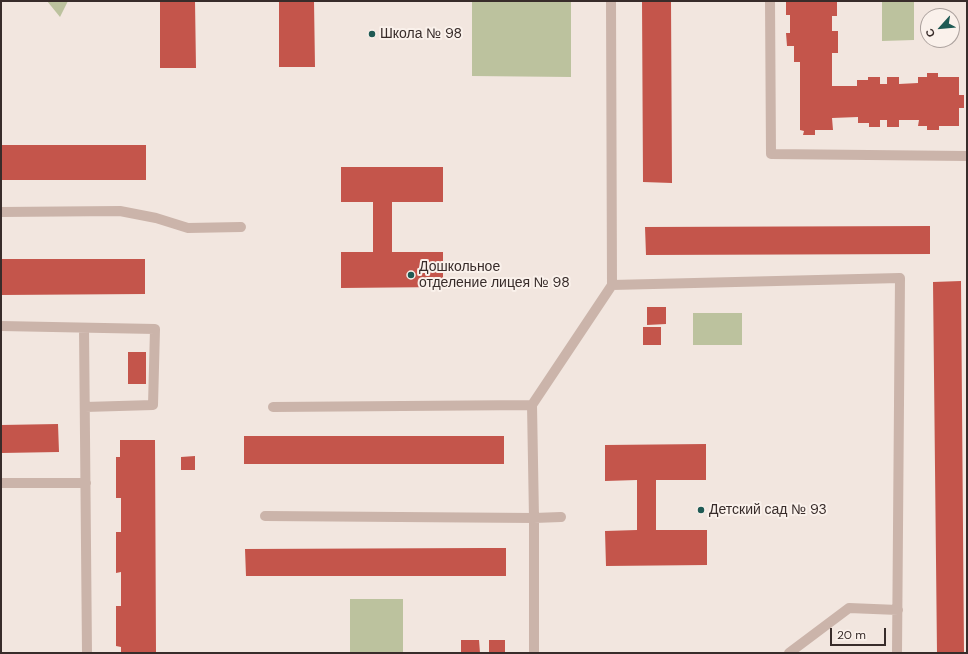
<!DOCTYPE html>
<html>
<head>
<meta charset="utf-8">
<style>
  body { margin:0 }
  #map { position:relative; width:968px; height:654px; overflow:hidden; background:#f2e6df; font-family:"DM Sans",sans-serif }
  canvas { display:block }
  .frame { position:absolute; inset:0; border:2px solid #382c2a; pointer-events:none }
  .north { position:absolute; left:920px; top:8px; width:40px; height:40px; box-sizing:border-box; background:#faf1eb; border:1px solid #aca29e; border-radius:50%; rotate:243deg; font-size:11px; font-weight:700; line-height:16px; text-align:center; color:#382c2a }
  .north::after { content:''; display:block; margin:auto; width:14px; height:18px; background:#1f5a54; clip-path:polygon(50% 0,100% 100%,50% 72%,0 100%) }
  .scale { position:absolute; left:830px; top:628px; width:56px; height:18px; box-sizing:border-box; border:2px solid #382c2a; border-top:0; padding-left:5px; font-size:12px; line-height:14px; white-space:nowrap; color:#382c2a; -webkit-text-stroke:3px #faf1eb; paint-order:stroke }
</style>
</head>
<body>
<div id="map">
<canvas width="968" height="654"></canvas>
<div class="frame"></div>
<div class="north">С</div>
<div class="scale">20 m</div>
</div>
<script>
const ctx = document.querySelector('canvas').getContext('2d');
ctx.lineJoin = 'round';
function paint(path, color) { ctx.fillStyle = color; ctx.fill(path, 'evenodd'); }
function stroke(path, color, width, dash) { ctx.strokeStyle = color; ctx.lineWidth = width; ctx.lineCap = dash ? 'butt' : 'round'; ctx.setLineDash(dash || []); ctx.stroke(path); }
function label(font, color, halo, rows, align = 'center') {
  ctx.font = font + ' "DM Sans",sans-serif'; ctx.lineWidth = 4; ctx.setLineDash([]); ctx.textBaseline = 'middle'; ctx.strokeStyle = halo; ctx.fillStyle = color; for (const [text, x, y, turn = 0] of rows) {
    ctx.save(); ctx.translate(x, y); ctx.rotate((+turn || 0) * Math.PI / 180); ctx.textAlign = isNaN(turn) ? turn : align; if (halo) ctx.strokeText(text, 0, 0); ctx.fillText(text, 0, 0); ctx.restore();
  }
}
paint(new Path2D(`
  M47 1H68L60 17Z
  M472 1H571V77L472 76Z
  M882 2H914V40L882 41Z
  M693 313H742V345H693Z
  M350 599H403V653H350Z`), '#bcc29e');
paint(new Path2D(`
  M160 1H195L196 68H160Z
  M279 1H314L315 67H279Z
  M642 1H671L672 183 643 182Z
  M837 1V16H832V31H838V53H832V86H857V80H868V77H880V84H887V77H899V84L918 83V77H927V73H938V77H959V95H964V108H959V126H939V130H927V126H918L919 120H899V127H887V120H880V127H869V123H858V117L832 118 833 130H815V135H803L804 131 800 130V62H794V46H787L786 33H790V15H786V2Z
  M1 145H146V180H1Z
  M341 167H443V202H392V252H443V287L341 288V252H373V202H341Z
  M930 226V254L646 255 645 227Z
  M1 259H145V294L1 295Z
  M961 281 964 653H937L933 282Z
  M647 307H666V324L647 325Z
  M643 327H661V345H643Z
  M128 352H146V384H128Z
  M58 424 59 452 1 453V425Z
  M244 436H504V464H244Z
  M120 440H155L156 653H121V647L116 646V606H121V572L116 573V532H121V498H116V457H120Z
  M706 444V480H656V530H707V565L606 566 605 531 637 530V480L605 481V445Z
  M195 456V470H181V457Z
  M483 548H506V576H246L245 549Z
  M461 640H479L480 653H461Z
  M489 640H505V653H489Z`), '#c4554b');
stroke(new Path2D(`
  M611 1 612 285 900 278 897 653
  M770 1 771 154 967 156
  M1 212 120 211 156 218 188 228 241 227
  M1 326 155 329 153 405 85 407
  M84 328 87 653
  M273 407 532 405
  M1 483H86
  M265 516 534 518 561 517
  M534 653V518L532 405 612 285
  M789 653 849 608 898 610`), '#cbb4aa', 10);
for (const [x, y, r, color] of [
  [372,34,4,"#1f5a54"],
  [411,275,4,"#1f5a54"],
  [701,510,4,"#1f5a54"]
]) { const dot = new Path2D(); dot.arc(x, y, r, 0, 2 * Math.PI); ctx.fillStyle = color; ctx.fill(dot); stroke(dot, '#faf1eb', 1.5); }
label('14px', '#382c2a', '#faf1eb', [
  ["Школа № 98",380,34],
  ["Дошкольное",419,267],
  ["отделение лицея № 98",419,283],
  ["Детский сад № 93",709,510]
], 'left');
</script>
</body>
</html>
